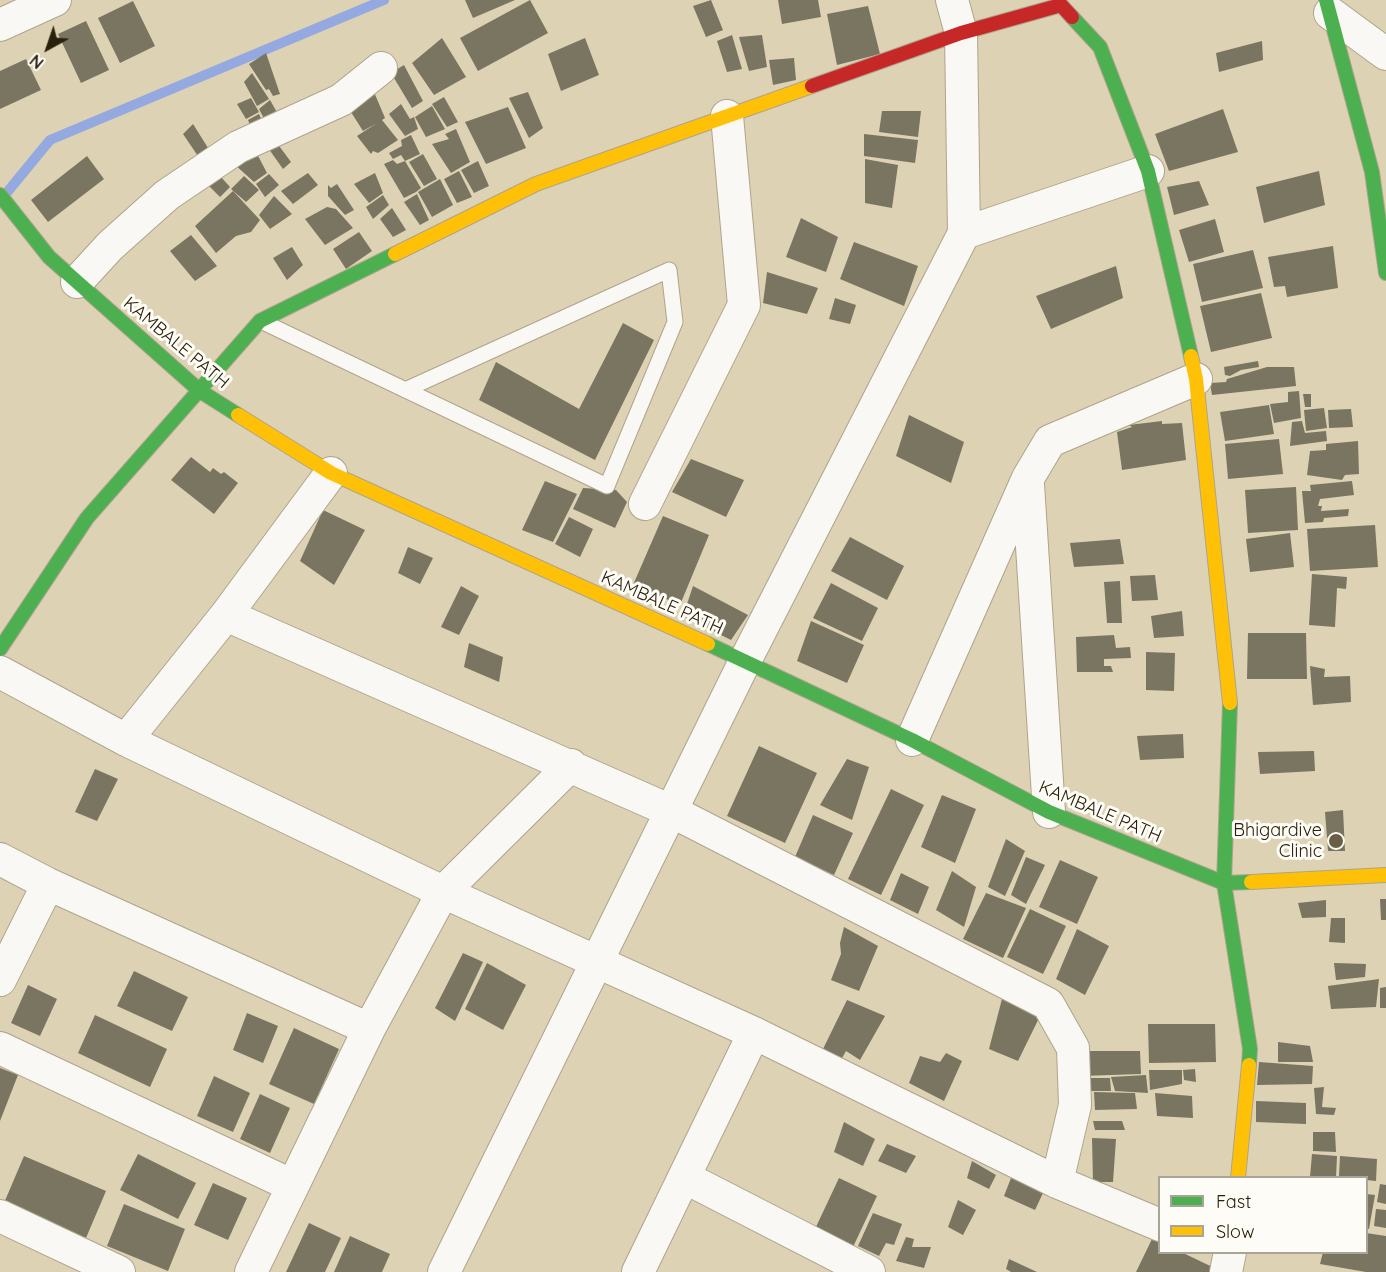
<!DOCTYPE html>
<html>
<head>
<meta charset="utf-8">
<style>
  body { margin:0 }
  #map { position:relative; width:1386px; height:1272px; overflow:hidden; background:#ded2b4; font-family:Quicksand,sans-serif }
  canvas { display:block }
  .legend { position:absolute; left:1158px; top:1176px; width:210px; height:78px; box-sizing:border-box; background:#fefcf6; border:2px solid #a9a498; margin:0; padding:8px 10px; list-style:none; font-size:18px; color:#2a210c }
  .legend li { display:flex; align-items:center; gap:12px; height:30px }
  .legend b { width:30px; border:2px solid #a9a498 }
  .north { position:absolute; left:18px; top:18px; width:60px; height:60px; -webkit-text-stroke:4px #fefcf6; paint-order:stroke; rotate:220deg; font-size:16px; font-weight:700; line-height:24px; text-align:center; color:#2a210c }
  .north::after { content:''; display:block; margin:auto; width:21px; height:27px; background:#2a210c; clip-path:polygon(50% 0,100% 100%,50% 72%,0 100%) }
</style>
</head>
<body>
<div id="map">
<canvas width="1386" height="1272"></canvas>
<ul class="legend">
<li><b style="height:8px;background:#4caf50"></b>Fast</li>
<li><b style="height:8px;background:#ffc107"></b>Slow</li>
</ul>
<div class="north">N</div>
</div>
<script>
const ctx = document.querySelector('canvas').getContext('2d');
ctx.lineJoin = 'round';
function stroke(path, color, width, dash) { ctx.strokeStyle = color; ctx.lineWidth = width; ctx.lineCap = dash ? 'butt' : 'round'; ctx.setLineDash(dash || []); ctx.stroke(path); }
function paint(path, color) { ctx.fillStyle = color; ctx.fill(path, 'evenodd'); }
function label(font, color, halo, rows, align = 'center') {
  ctx.font = font + ' Quicksand,sans-serif'; ctx.lineWidth = 6; ctx.setLineDash([]); ctx.textBaseline = 'middle'; ctx.strokeStyle = halo; ctx.fillStyle = color; for (const [text, x, y, turn = 0] of rows) {
    ctx.save(); ctx.translate(x, y); ctx.rotate((+turn || 0) * Math.PI / 180); ctx.textAlign = isNaN(turn) ? turn : align; if (halo) ctx.strokeText(text, 0, 0); ctx.fillText(text, 0, 0); ctx.restore();
  }
}
stroke(new Path2D(`
  M4 196 50 140 384 0`), '#94a9e0', 10);
paint(new Path2D(`
  M465 0H515L473 18Z
  M530 0 548 33 478 71 460 38Z
  M711 0 723 30 706 37 693 6Z
  M778 0H818L821 17 782 24Z
  M133 1 155 46 120 63 98 18Z
  M868 6 880 54 837 65 827 14Z
  M86 21 109 70 81 83 58 34Z
  M732 35 742 69 727 72 717 41Z
  M762 35 767 67 749 71 739 37Z
  M442 38 466 77 434 95 412 63Z
  M585 38 599 75 561 91 548 54Z
  M1262 41 1263 60 1219 72 1216 53Z
  M266 53 280 94 273 96 269 89 266 90 249 64Z
  M794 58 796 80 773 85 769 60Z
  M26 59 41 90 0 109V71Z
  M404 65 423 101 412 108 391 73Z
  M252 73 269 99 257 106 244 82Z
  M371 85 385 118 382 120 398 140 378 153 373 151 371 154 357 136 377 123 363 131 344 101Z
  M528 92 543 128 529 138 509 98Z
  M444 97 458 122 447 127 432 104Z
  M251 98 259 112 246 119 237 104Z
  M270 100 283 123 270 130 259 109Z
  M401 104 410 119 414 117 418 129 405 136 389 114Z
  M432 106 445 129 426 137 415 117Z
  M508 107 526 148 486 164 465 122Z
  M1223 109 1238 152 1169 171 1155 134Z
  M882 111H921L918 137 879 132Z
  M259 114 267 132 255 137 248 120Z
  M193 124 215 159 204 165 183 134Z
  M456 129 470 162 451 173 432 144 449 139 445 134Z
  M864 134 918 140 915 163 864 156Z
  M411 135 420 154 405 161 401 155 393 159 389 153 402 146 401 140Z
  M274 139 291 162 283 169 266 145Z
  M255 150 267 173 254 182 233 163Z
  M423 154 437 179 424 186 409 162Z
  M87 156 104 179 48 222 31 200Z
  M865 159 898 165 892 208 865 203Z
  M393 160 397 164 405 161 421 188 416 192 404 198 384 164Z
  M478 161 489 186 474 193 461 170Z
  M212 167 230 187 220 197 202 179Z
  M459 171 472 197 457 203 444 179Z
  M1319 171 1325 205 1264 223 1256 187Z
  M308 173 318 185 293 204 281 191Z
  M375 173 383 193 369 203 354 184Z
  M269 174 279 185 265 197 256 184Z
  M244 176 259 190 246 202 231 189Z
  M440 179 453 205 432 217 418 192Z
  M1199 181 1209 205 1174 215 1167 187Z
  M337 184 354 210 345 215 328 196V185L331 188Z
  M233 191 260 220 251 232 236 236 216 253 195 226Z
  M417 194 429 220 420 225 404 202Z
  M383 195 389 205 373 219 366 207Z
  M274 196 292 214 270 229 259 215Z
  M327 207 336 209 353 228 325 245 305 219Z
  M392 208 406 230 393 237 380 219Z
  M801 218 838 237 826 272 786 257Z
  M1215 219 1224 252 1189 262 1179 230Z
  M359 232 372 251 346 269 333 249Z
  M191 235 217 266 195 281 170 251Z
  M854 242 918 266 904 306 840 279Z
  M1333 246 1338 288 1287 297 1285 286 1274 287 1268 257Z
  M292 247 303 265 287 280 273 258Z
  M1253 250 1263 288 1202 302 1193 264Z
  M1116 266 1123 298 1051 329 1036 296Z
  M767 272 818 288 807 314 763 303Z
  M1261 293 1272 338 1211 352 1200 306Z
  M835 298 856 305 850 324 829 319Z
  M623 323 654 340 595 460 479 400 496 362 579 409Z
  M1258 361 1259 367 1241 370 1230 376 1225 375 1224 367Z
  M1267 367H1294L1296 386 1212 395 1210 383 1226 382 1227 379Z
  M1299 391 1301 418 1274 423 1270 404 1288 402V392Z
  M1303 394H1311V407H1305Z
  M1269 405 1274 434 1225 441 1220 412Z
  M1324 408 1327 428 1306 431 1304 410Z
  M1351 409 1353 427 1329 428 1328 410Z
  M909 415 964 442 951 483 896 456Z
  M1162 421V424L1182 423 1186 460 1122 470 1117 432 1132 427 1129 425Z
  M1302 421 1305 433 1326 431 1327 441 1290 446 1292 422Z
  M1279 439 1283 474 1228 479 1225 444Z
  M1358 441 1359 474 1345 475 1342 480 1307 475 1310 451 1326 450V444Z
  M191 457 210 472 213 468 221 474 224 472 238 483 214 514 171 480Z
  M691 459 744 480 726 517 672 492Z
  M545 481 577 494 553 542 522 530Z
  M1352 481 1354 495 1320 499 1318 506H1322L1321 511 1349 509 1348 516 1324 518 1323 522 1305 523 1302 491H1311L1310 485Z
  M1296 487 1298 530 1248 533 1245 490Z
  M583 488 616 490 627 502 615 528 573 509Z
  M323 510 365 530 334 585 300 561Z
  M663 516 709 535 680 605 633 585Z
  M569 517 593 529 580 557 555 544Z
  M1375 525 1378 567 1310 571 1307 529Z
  M1290 533 1294 567 1250 572 1246 539Z
  M850 537 904 566 887 600 831 571Z
  M1120 539 1124 564 1074 567 1070 543Z
  M408 547 433 558 420 584 398 573Z
  M1312 574 1347 577 1346 589 1337 588 1335 627 1309 625Z
  M1155 575 1158 600 1132 601 1130 576Z
  M1120 581 1122 623H1107L1104 582Z
  M831 583 878 608 862 641 813 618Z
  M461 586 479 596 459 635 441 627Z
  M693 586 748 615 731 640 683 616Z
  M1182 611 1184 636 1154 638 1151 616Z
  M811 621 864 645 847 683 797 661Z
  M1248 633H1306L1307 679H1247Z
  M1114 635 1116 648 1130 647 1131 658 1104 659V666H1111L1113 672H1077L1076 637Z
  M469 643 503 657 499 682 464 667Z
  M1146 652 1175 653 1174 691 1146 690Z
  M1310 666 1325 669 1324 677 1350 676 1351 702 1313 705Z
  M1183 734 1184 758 1140 760 1137 736Z
  M759 746 817 773 785 843 727 816Z
  M1314 751 1315 771 1260 774 1258 752Z
  M847 759 869 767 852 820 820 805Z
  M95 769 118 779 97 821 75 812Z
  M891 789 924 805 881 895 848 879Z
  M942 795 976 809 955 863 921 847Z
  M1343 810 1345 851H1328L1325 812Z
  M813 815 853 833 834 875 795 857Z
  M1006 839 1025 851 1005 896 988 887Z
  M1026 857 1045 865 1026 904 1011 895Z
  M1060 860 1098 877 1077 924 1039 907Z
  M952 871 976 887 964 927 936 910Z
  M901 873 929 887 918 914 890 900Z
  M986 893 1026 908 1003 958 963 939Z
  M1380 899H1386V920H1381Z
  M1326 900V917L1302 918 1298 903Z
  M1030 909 1066 926 1043 974 1007 957Z
  M1331 918H1345V943L1329 942Z
  M844 927 878 946 859 991 831 980 841 954 840 943Z
  M1077 929 1109 946 1085 995 1056 979Z
  M463 953 483 962 455 1021 435 1008Z
  M487 963 526 985 503 1030 465 1009Z
  M1334 963 1366 964 1365 977 1336 980Z
  M134 971 188 997 172 1031 117 1006Z
  M1379 979 1376 1007 1331 1009 1328 986Z
  M28 985 57 999 40 1036 11 1023Z
  M1386 987V1008H1380V988Z
  M1003 995 1041 1014 1018 1061 989 1049Z
  M847 1000 885 1016 860 1060 846 1051 841 1060 823 1049Z
  M247 1013 278 1026 263 1063 233 1050Z
  M95 1015 167 1049 150 1087 78 1053Z
  M1148 1024H1215L1216 1062 1149 1063Z
  M294 1028 339 1049 314 1104 269 1084Z
  M1278 1042 1310 1046 1313 1062H1278Z
  M1080 1051H1140L1141 1074 1081 1076Z
  M946 1053 962 1061 944 1101 909 1083 920 1056 940 1062Z
  M1259 1062 1313 1066 1312 1084 1257 1085Z
  M0 1068 18 1075 0 1121Z
  M1195 1069 1196 1082 1184 1080 1183 1070Z
  M1149 1070H1182V1084L1150 1090Z
  M1146 1075 1148 1093 1115 1091 1111 1077Z
  M214 1076 250 1093 233 1132 197 1116Z
  M1081 1078H1110L1111 1091H1083Z
  M1324 1087 1322 1107 1336 1108 1334 1115 1316 1114 1314 1088Z
  M1094 1092 1135 1093 1137 1109 1095 1110Z
  M1155 1093 1192 1096 1193 1118 1157 1116Z
  M260 1094 290 1108 270 1153 240 1139Z
  M1256 1101 1306 1103V1124L1256 1122Z
  M1093 1121H1122L1125 1130H1095Z
  M844 1122 875 1139 863 1166 834 1152Z
  M1313 1132H1335L1336 1152 1313 1151Z
  M1092 1138 1116 1139 1113 1182H1093Z
  M887 1144 916 1156 906 1173 878 1161Z
  M138 1154 196 1183 178 1219 120 1190Z
  M1312 1154 1337 1156 1336 1178 1310 1177Z
  M24 1156 106 1191 86 1238 4 1203Z
  M1340 1156 1377 1159 1376 1181 1366 1180V1178L1339 1176Z
  M972 1161 996 1175 989 1189 967 1178Z
  M839 1178 877 1196 853 1247 815 1229Z
  M1011 1178 1043 1193 1035 1210 1004 1196Z
  M213 1183 247 1198 228 1240 194 1225Z
  M1380 1184 1386 1185V1204L1377 1202Z
  M1366 1194 1375 1195 1369 1229 1366 1228Z
  M958 1200 976 1210 963 1235 948 1227Z
  M124 1204 185 1229 168 1271 107 1246Z
  M1376 1209 1386 1210V1228L1374 1226Z
  M873 1213 902 1224 894 1245 886 1243 879 1256 858 1246Z
  M309 1223 341 1238 325 1272H286Z
  M1366 1233 1386 1236V1272H1366L1320 1264 1323 1252H1366Z
  M350 1236 390 1254 382 1272H334Z
  M906 1237 914 1239 912 1247H931L924 1268 896 1261Z
  M1152 1239 1160 1243V1252H1181L1223 1272H1136Z
  M1009 1259 1037 1272H1011L1006 1269Z`), '#7a7560');
const lane = new Path2D(`
  M263 322 607 486 675 322 669 270 405 390`);
const street = new Path2D(`
  M1330 13 1386 54
  M0 25 55 0
  M964 233 1148 171
  M77 282 110 246 167 195 238 147 341 100 381 68
  M1028 484 1049 812
  M645 504 744 305 727 116
  M226 615 671 811 1048 1004 1073 1048 1075 1105 1057 1182
  M0 672 126 740 443 892 754 1033 1057 1182 1160 1225
  M126 740 226 615 331 473
  M912 740 1028 478 1050 441 1196 379
  M0 859 48 884 369 1029
  M0 980 48 884
  M0 1048 293 1186
  M684 1177 869 1272
  M0 1216 119 1272
  M251 1272 369 1029 443 892 571 765
  M444 1272 745 661 964 233 961 33 952 0
  M638 1272 754 1033
  M1226 1272 1230 1252`);
const fast = new Path2D(`
  M1326 0 1372 172 1386 273
  M1072 17 1100 47 1148 171 1191 356
  M0 195 49 257 200 391 238 415
  M708 644 912 740 1049 812 1224 883 1251 882
  M0 649 87 518 260 321 395 254
  M1230 703 1224 883 1250 1049 1249 1065`);
const slow = new Path2D(`
  M395 254 536 184 812 86
  M1191 356 1196 379 1230 703
  M238 415 331 473 708 644
  M1251 882 1386 875
  M1238 1178 1249 1065`);
const jam = new Path2D(`
  M812 86 961 33 1061 5 1072 17`);
stroke(lane, '#ada48c', 17);
stroke(street, '#ada48c', 34);
stroke(fast, '#ada48c', 16);
stroke(slow, '#ada48c', 16);
stroke(jam, '#ada48c', 16);
stroke(lane, '#faf8f4', 15);
stroke(street, '#faf8f4', 32);
stroke(fast, '#4caf50', 14);
stroke(slow, '#ffc107', 14);
stroke(jam, '#c62828', 14);
for (const [x, y, r, color] of [
  [1336,841,8,"#695f47"]
]) { const dot = new Path2D(); dot.arc(x, y, r, 0, 2 * Math.PI); ctx.fillStyle = color; ctx.fill(dot); stroke(dot, '#fefcf6', 2); }
label('18px', '#2a210c', '#fefcf6', [
  ["KAMBALE PATH",176,343,40],
  ["KAMBALE PATH",662,603,24],
  ["KAMBALE PATH",1100,812,23]
]);
label('18px', '#2a210c', '#fefcf6', [
  ["Bhigardive",1322,831],
  ["Clinic",1322,852]
], 'right');
</script>
</body>
</html>
